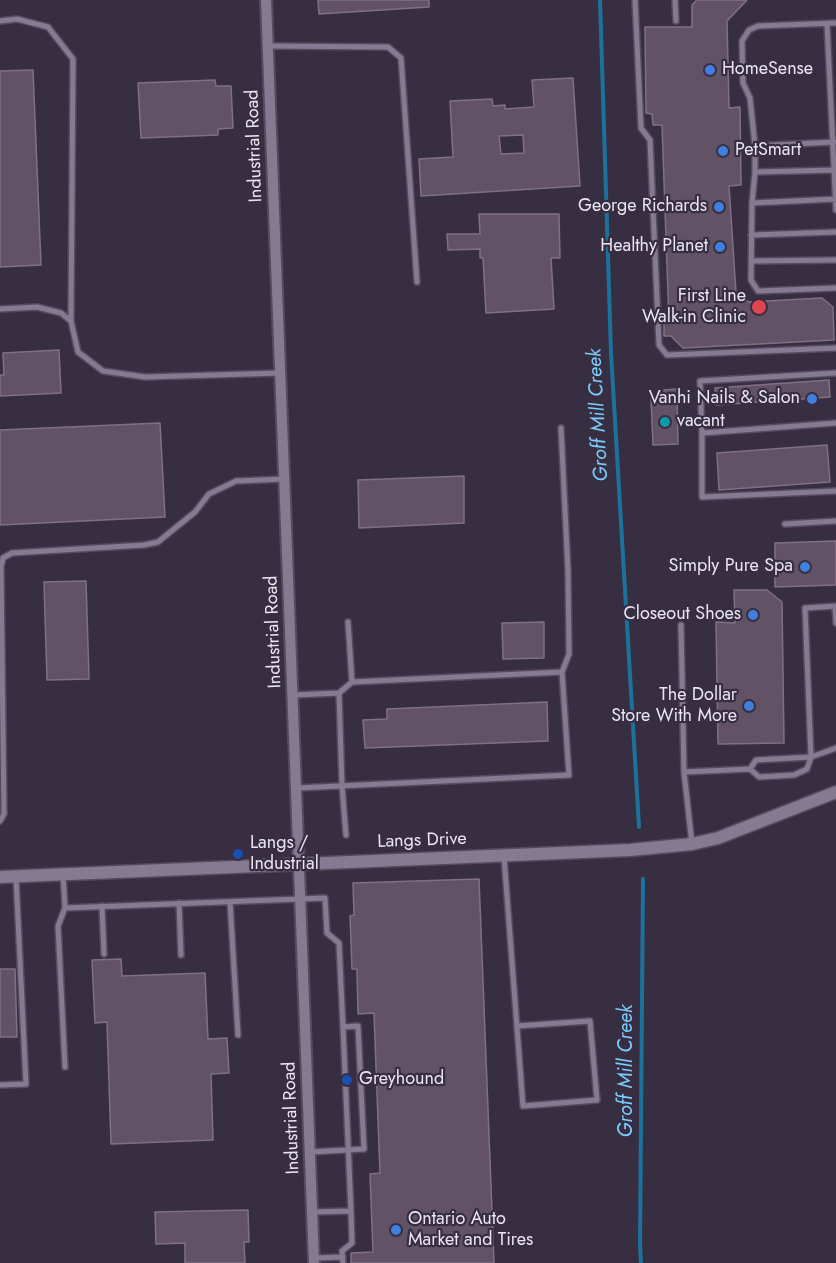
<!DOCTYPE html>
<html>
<head>
<meta charset="utf-8">
<style>
  body { margin:0 }
  canvas { display:block; background:#382e42 }
</style>
</head>
<body>
<canvas width="836" height="1263"></canvas>
<script>
const ctx = document.querySelector('canvas').getContext('2d');
ctx.lineJoin = 'round';
function stroke(path, color, width, dash) { ctx.strokeStyle = color; ctx.lineWidth = width; ctx.lineCap = dash ? 'butt' : 'round'; ctx.setLineDash(dash || []); ctx.stroke(path); }
function paint(path, color) { ctx.fillStyle = color; ctx.fill(path, 'evenodd'); }
function label(font, color, halo, rows, align = 'center') {
  ctx.font = font + ' Jost,sans-serif'; ctx.lineWidth = 4.5; ctx.setLineDash([]); ctx.textBaseline = 'middle'; ctx.strokeStyle = halo; ctx.fillStyle = color; for (const [text, x, y, turn = 0] of rows) {
    ctx.save(); ctx.translate(x, y); ctx.rotate((+turn || 0) * Math.PI / 180); ctx.textAlign = isNaN(turn) ? turn : align; if (halo) ctx.strokeText(text, 0, 0); ctx.fillText(text, 0, 0); ctx.restore();
  }
}
stroke(new Path2D(`
  M600 0 611 353 639 827
  M641 1263 640 1244 643 879`), '#1b729d', 4);
const building = new Path2D(`
  M318 0H429V7L319 14Z
  M697 0H747L727 21 729 108 740 107 741 185 729 186 736 293 749 302 822 298 833 307 834 340 683 348 671 336H664V322H669L662 125H653L652 114 646 113 645 27H692V5Z
  M33 70 41 265 0 267V71Z
  M573 78 580 186 421 196 419 159 453 157 450 101 492 99 493 106 505 105V109L534 107 532 80ZM523 135 524 153 501 154 499 136Z
  M215 80 216 86H231L233 128 218 129V135L141 138 138 83Z
  M479 214H559L560 258H551L554 309 486 313 483 258H480V249L448 250 447 234H480Z
  M59 350 61 393 0 396V375H4L3 353Z
  M829 380 830 397 716 405 715 388Z
  M677 389 678 444 653 445 651 399 664 398V390Z
  M160 423 165 517 0 525V430Z
  M827 445 830 482 719 490 717 453Z
  M464 476V523L359 528 358 480Z
  M836 541V585L775 587V543Z
  M86 581 89 679 47 680 44 582Z
  M734 590H767L782 602 784 743 718 744 716 622 735 623Z
  M544 622V658L503 659 502 623Z
  M547 702 548 741 365 748 363 720 387 719V709Z
  M479 879 494 1263H351V1253L373 1252 370 1174 380 1173 374 1013 358 1014 357 969H352L350 916 354 915 353 883Z
  M121 959 122 976 205 973 208 1039 227 1038 229 1073 211 1074 213 1140 111 1144 107 1022 95 1023 92 960Z
  M0 969H15L17 1037H0Z
  M248 1210 249 1242H244L245 1263H185V1243L156 1244 155 1212Z`);
paint(building, '#625265');
stroke(building, '#817084', 1.5);
const service = new Path2D(`
  M635 0 641 128 650 140 659 345 667 355 836 348
  M675 0 676 21
  M0 21 17 19 48 27 73 59 71 321 78 352 103 371 145 377 281 373
  M836 23 758 26 749 30 742 41 743 83 750 98 755 146V172L752 203 751 280 758 291 836 288
  M827 24 836 210
  M268 46 388 47 401 58 417 282
  M755 146 834 142
  M755 172 835 170
  M752 203 836 199
  M751 235 836 232
  M751 261 836 260
  M0 309 37 307 61 313 71 321
  M836 423 702 433V497L836 491
  M561 428 568 571 569 654 562 672
  M702 433 700 381 836 373
  M785 524 836 521
  M835 606 836 623
  M836 606 805 608 811 757 836 748
  M348 622 352 682
  M681 625 684 772
  M339 693 342 786 346 835
  M293 695 339 693 352 682 562 672 569 775 297 788
  M0 821 4 814 1 567 3 558 12 553 144 545 158 542 195 512 209 494 236 481 285 479
  M692 844 684 772 750 769 756 760 811 757 807 769 794 775 759 777 750 769
  M504 857 523 1106 597 1100 590 1021 517 1026
  M63 874 65 908 325 898 327 933 339 943 343 1027
  M230 902 238 1035
  M179 903 181 955
  M102 906 104 954
  M65 1067 58 926 65 908
  M0 1085 26 1084 16 878
  M310 1152 364 1149 358 1026 343 1027 351 1211 312 1212
  M314 1258 343 1257
  M343 1263 342 1251 352 1243 351 1211`);
const minor = new Path2D(`
  M266 0 314 1263`);
const tertiary = new Path2D(`
  M0 877 630 850 692 844 718 838 836 792`);
stroke(service, '#544c5d', 8);
stroke(minor, '#544c5d', 14);
stroke(tertiary, '#544c5d', 15);
stroke(service, '#857a91', 5);
stroke(minor, '#857a91', 10);
stroke(tertiary, '#857a91', 12);
for (const [x, y, r, color] of [
  [710,70,6,"#3f7fe0"],
  [723,151,6,"#3f7fe0"],
  [719,207,6,"#3f7fe0"],
  [720,247,6,"#3f7fe0"],
  [759,307,8,"#e0444e"],
  [812,399,6,"#3f7fe0"],
  [665,422,6,"#0f9aa8"],
  [805,567,6,"#3f7fe0"],
  [753,615,6,"#3f7fe0"],
  [749,706,6,"#3f7fe0"],
  [238,854,6,"#1a4fb4"],
  [347,1080,6,"#1a4fb4"],
  [396,1230,6,"#3f7fe0"]
]) { const dot = new Path2D(); dot.arc(x, y, r, 0, 2 * Math.PI); ctx.fillStyle = color; ctx.fill(dot); stroke(dot, '#382e42', 2); }
label('18px', '#ebe5f2', '#382e42', [
  ["HomeSense",722,70,"left"],
  ["PetSmart",735,151,"left"],
  ["George Richards",707,207],
  ["Healthy Planet",708,247],
  ["First Line",746,297],
  ["Walk-in Clinic",746,318],
  ["Vanhi Nails & Salon",800,399],
  ["vacant",677,422,"left"],
  ["Simply Pure Spa",793,567],
  ["Closeout Shoes",741,615],
  ["The Dollar",737,696],
  ["Store With More",737,717],
  ["Langs /",250,844,"left"],
  ["Industrial",250,865,"left"],
  ["Greyhound",359,1080,"left"],
  ["Ontario Auto",408,1220,"left"],
  ["Market and Tires",408,1241,"left"]
], 'right');
label('18px', '#ebe5f2', '#382e42', [
  ["Industrial Road",255,146,-92],
  ["Industrial Road",274,632,-92],
  ["Langs Drive",422,841,-2],
  ["Industrial Road",292,1118,-92]
]);
label('italic 20px', '#7acdfd', '#382e42', [
  ["Groff Mill Creek",599,415,-93],
  ["Groff Mill Creek",627,1071,-90]
]);
</script>
</body>
</html>
